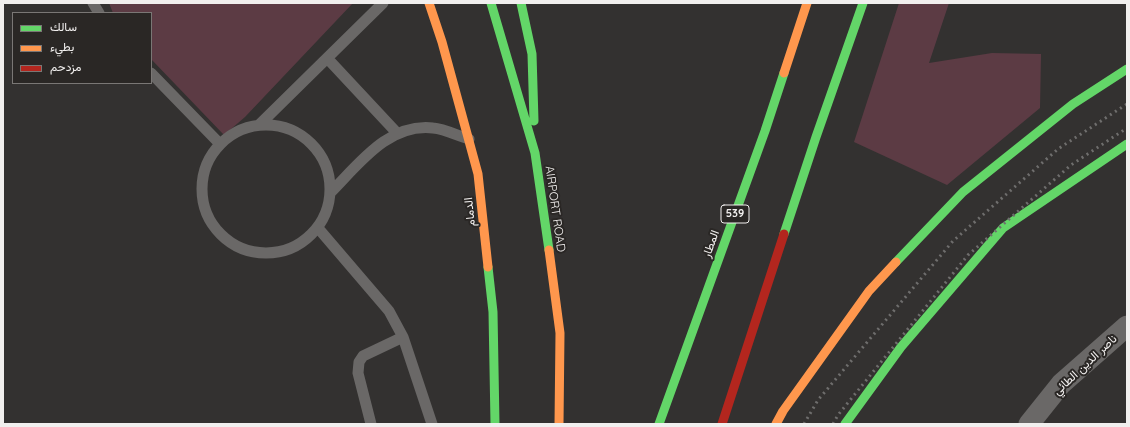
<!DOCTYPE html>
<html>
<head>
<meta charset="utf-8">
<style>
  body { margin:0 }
  #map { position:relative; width:1130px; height:427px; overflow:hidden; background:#333130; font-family:Quicksand,Vazirmatn,sans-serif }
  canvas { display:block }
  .frame { position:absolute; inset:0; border:4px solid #f1efee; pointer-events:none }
  .legend { position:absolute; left:12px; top:12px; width:140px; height:72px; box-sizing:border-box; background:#2a2725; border:1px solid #7a7775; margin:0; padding:5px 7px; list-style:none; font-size:12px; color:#f1efee }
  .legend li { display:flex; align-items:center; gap:8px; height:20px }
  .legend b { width:20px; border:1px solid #7a7775 }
</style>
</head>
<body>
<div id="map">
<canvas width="1130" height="427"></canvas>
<div class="frame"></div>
<ul class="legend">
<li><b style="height:5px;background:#63d668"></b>سالك</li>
<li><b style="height:5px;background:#ff974d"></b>بطيء</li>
<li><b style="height:5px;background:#b3261e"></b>مزدحم</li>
</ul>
</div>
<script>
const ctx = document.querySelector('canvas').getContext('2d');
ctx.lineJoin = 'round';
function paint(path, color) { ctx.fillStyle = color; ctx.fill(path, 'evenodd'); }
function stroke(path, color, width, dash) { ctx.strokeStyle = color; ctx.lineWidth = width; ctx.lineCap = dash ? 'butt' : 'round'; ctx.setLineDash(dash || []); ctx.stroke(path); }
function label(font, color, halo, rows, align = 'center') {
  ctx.font = font + ' Quicksand,Vazirmatn,sans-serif'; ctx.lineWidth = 4; ctx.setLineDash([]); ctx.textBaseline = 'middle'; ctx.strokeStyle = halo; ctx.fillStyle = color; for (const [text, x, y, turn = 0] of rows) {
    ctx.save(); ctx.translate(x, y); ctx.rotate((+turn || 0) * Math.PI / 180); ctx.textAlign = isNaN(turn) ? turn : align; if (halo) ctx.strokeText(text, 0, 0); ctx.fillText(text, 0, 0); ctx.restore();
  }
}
paint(new Path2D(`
  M109 3H353L245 117 224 135 151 59V13H113Z
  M899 3H949L929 63 992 53 1041 54 1040 108 947 185 854 142Z`), '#5c3b44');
stroke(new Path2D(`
  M93 3 99 13
  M327 58 397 133
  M151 73 220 144
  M202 189a64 64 0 1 1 128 0a64 64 0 1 1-128 0Z
  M259 125 383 3
  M330 193C359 164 388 123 433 128 445 129 458 136 469 139
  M318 228 389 311 403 337 432 424
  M371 424 358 373 359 362 363 356 403 337`), '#6a6867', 11);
stroke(new Path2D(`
  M1029 424 1061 384 1127 326`), '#6a6867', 21);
stroke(new Path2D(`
  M491 3 535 153 549 250
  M521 3 532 54 534 121
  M784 234 816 137 863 3
  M896 262 963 192 1073 104 1127 69
  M488 267 493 312 495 424
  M659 424 765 131 784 73
  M845 424 901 347 1003 228 1127 144`), '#63d668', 9);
stroke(new Path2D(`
  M429 3 442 42 478 174 488 267
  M784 73 807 3
  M549 250 560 333 559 424
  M776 424 783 411 869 291 896 262`), '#ff974d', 9);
stroke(new Path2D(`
  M722 424 784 234`), '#b3261e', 9);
stroke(new Path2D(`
  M804 424 818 400 953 241 1058 149 1127 104
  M833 424 838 415 968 255 1071 165 1127 128`), '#6f6e6d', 3, [2, 4]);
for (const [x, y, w] of [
  [735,214,28]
]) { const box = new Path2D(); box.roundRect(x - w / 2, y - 9, w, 18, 3); ctx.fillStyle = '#2a2725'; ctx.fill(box); stroke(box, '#f1efee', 1); }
label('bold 11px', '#f1efee', null, [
  ["539",735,214]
]);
label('12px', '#f1efee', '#2a2725', [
  ["AIRPORT ROAD",555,209,82],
  ["الدمام",470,212,-96],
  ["المطار",711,244,-70],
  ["ناصر الدين الطائي",1085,365,-43]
]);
</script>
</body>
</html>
